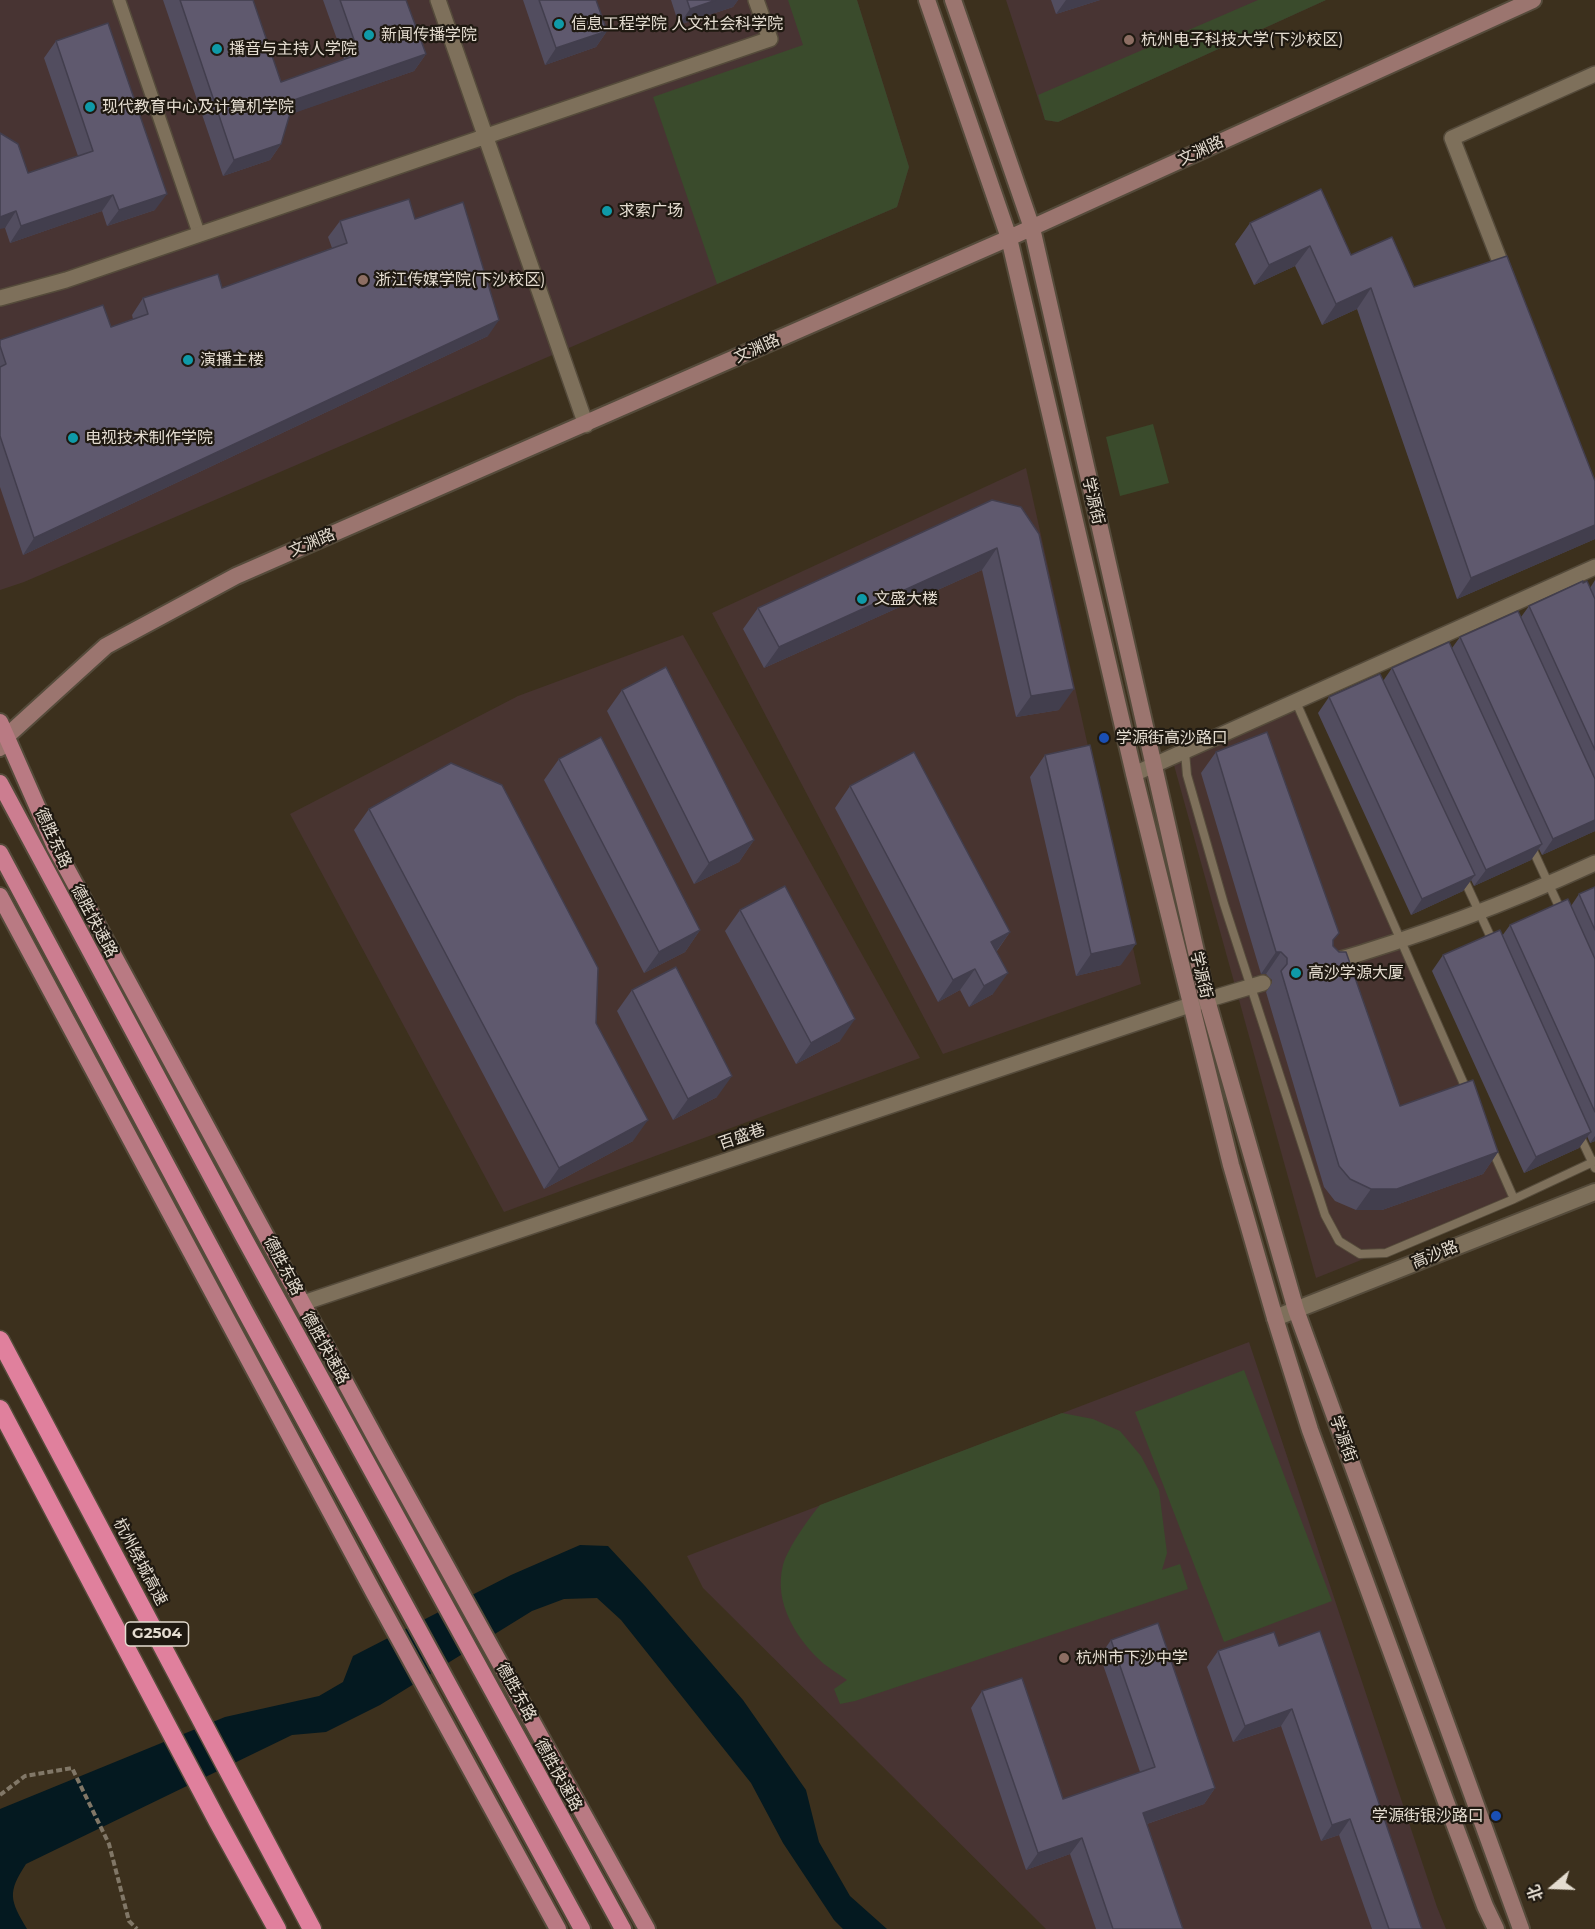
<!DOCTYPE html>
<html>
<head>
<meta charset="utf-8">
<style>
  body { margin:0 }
  #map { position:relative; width:1595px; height:1929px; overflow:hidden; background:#3c301d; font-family:Montserrat,"Noto Sans SC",sans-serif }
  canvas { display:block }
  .north { position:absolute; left:1523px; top:1857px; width:60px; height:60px; -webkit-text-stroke:4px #1f1911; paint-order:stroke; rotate:251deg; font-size:16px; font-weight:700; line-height:24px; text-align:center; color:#e4dcd0 }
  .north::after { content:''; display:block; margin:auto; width:21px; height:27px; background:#e4dcd0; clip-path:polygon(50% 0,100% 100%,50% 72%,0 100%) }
</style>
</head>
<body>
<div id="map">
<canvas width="1595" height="1929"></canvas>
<div class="north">北</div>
</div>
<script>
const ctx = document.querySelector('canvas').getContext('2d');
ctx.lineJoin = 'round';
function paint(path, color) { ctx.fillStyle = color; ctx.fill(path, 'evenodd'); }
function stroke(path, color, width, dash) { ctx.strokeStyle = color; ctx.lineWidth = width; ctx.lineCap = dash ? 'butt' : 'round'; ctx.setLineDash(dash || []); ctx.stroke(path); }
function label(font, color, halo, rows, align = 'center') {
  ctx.font = font + ' Montserrat,"Noto Sans SC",sans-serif'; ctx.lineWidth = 4.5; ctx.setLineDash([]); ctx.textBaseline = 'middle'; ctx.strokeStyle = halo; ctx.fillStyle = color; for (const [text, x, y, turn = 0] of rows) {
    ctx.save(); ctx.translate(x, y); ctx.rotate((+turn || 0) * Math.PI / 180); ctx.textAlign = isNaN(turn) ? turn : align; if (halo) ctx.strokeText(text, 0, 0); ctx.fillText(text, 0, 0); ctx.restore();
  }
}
paint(new Path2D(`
  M1026 468 1141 984 943 1054 712 613Z
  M683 635 920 1058 504 1212 290 814 518 696Z
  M1296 702 1514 1199 1316 1278 1172 758Z`), '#483430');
paint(new Path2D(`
  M0 0H857L909 167 897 207 24 582 0 590Z
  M1006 0H1326L1058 122 1045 120Z
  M1249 1342 1437 1907 1446 1929H1046L703 1588 687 1556Z`), '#483433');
paint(new Path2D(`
  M788 0H857L909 167 897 207 717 284 653 97 803 45Z
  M1258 0H1326L1058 122 1045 120 1038 95Z
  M1153 424 1169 483 1120 496 1106 437Z
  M1244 1370 1332 1601 1224 1642 1135 1412Z
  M1062 1413 1093 1419 1120 1431 1141 1456 1159 1490 1167 1553 1162 1570 1180 1564 1188 1589 855 1701 840 1704 834 1689 847 1680C840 1675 832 1670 824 1664 797 1640 773 1603 783 1565 788 1548 808 1519 820 1505Z`), '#3a4b2c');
paint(new Path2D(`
  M580 1545 608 1546 645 1586 743 1700 806 1790 819 1842 850 1896 887 1929H843L834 1920 783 1843 751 1783 621 1620 597 1598 564 1599 532 1611 380 1705 326 1732 292 1735 26 1864C7 1893 10 1900 27 1929H0V1809L225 1717 319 1696 343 1682 353 1656 511 1575Z`), '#041920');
const service = new Path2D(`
  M1296 702 1467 1091
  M1185 752 1187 775 1224 904 1325 1215 1339 1241 1360 1254 1386 1253 1514 1199 1595 1161
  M1532 848 1562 913
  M1463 877 1493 942
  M1579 1134 1595 1168
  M1492 1149 1514 1199`);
const pedestrian = new Path2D(`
  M119 0 199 234`);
const minor = new Path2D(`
  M438 0 586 425
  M1506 277 1452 138 1595 74
  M0 298 66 280 770 39 756 0
  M1134 774 1595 567
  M1328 963C1421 936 1508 903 1595 863
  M303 1303 1193 1004 1263 983`);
const tertiary = new Path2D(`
  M1275 1318 1595 1192`);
const secondary = new Path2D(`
  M927 0 1009 238 1134 774 1231 1165 1275 1318 1310 1430 1445 1799 1485 1906 1496 1929
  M953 0 1032 228 1207 1000 1296 1310 1521 1929
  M0 748 7 736 106 646 236 576 1009 238 1533 0`);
const primary = new Path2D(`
  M0 722 55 847 382 1450 647 1929
  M0 896 375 1595 558 1929`);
const trunk = new Path2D(`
  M0 783 243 1236 623 1929
  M0 853 246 1313 582 1929`);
const motorway = new Path2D(`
  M0 1340 312 1929
  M0 1409 218 1822 277 1929`);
stroke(service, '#554b3b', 10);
stroke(pedestrian, '#554b3b', 15);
stroke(minor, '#554b3b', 18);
stroke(tertiary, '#554b3b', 20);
stroke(secondary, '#554b3b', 20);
stroke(primary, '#554b3b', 20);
stroke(trunk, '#554b3b', 20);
stroke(motorway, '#554b3b', 21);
stroke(new Path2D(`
  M0 1795 25 1776 72 1768 109 1844 129 1921 137 1929`), '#817767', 4, [6, 3]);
stroke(service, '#7e705b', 8);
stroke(pedestrian, '#7e705b', 12);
stroke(minor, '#7e705b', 15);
stroke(tertiary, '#7e705b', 16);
stroke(secondary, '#9b756f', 16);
stroke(primary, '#b97a83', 16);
stroke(trunk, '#cc7d90', 16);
stroke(motorway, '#e0809d', 18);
paint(new Path2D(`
  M163 0H253L281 82 344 59 323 0H406L426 54 414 71 290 114 281 144 270 160 223 176Z
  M523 0H596L607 31 596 47 545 65Z
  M671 0H738L733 7 679 25Z
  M1051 0H1100L1056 14Z
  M56 41 155 210 107 226 102 211 10 243 5 228 28 173 78 156 44 58Z
  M415 219 488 336 23 555 0 487V340L111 327 133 319 132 315 143 298 222 288 332 248 328 237 340 221Z
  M1250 223 1351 255 1414 287 1595 481V539L1457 599 1357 309 1322 325 1295 266 1254 285 1235 244Z
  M992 500 1059 710 1016 717 982 570 764 668 743 629 758 608Z
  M1595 580V831L1542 855 1539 849 1531 860 1474 886 1471 880 1463 891 1411 915 1318 713 1329 697 1383 681 1392 668 1452 648 1460 637 1521 617 1529 606 1583 583 1590 588Z
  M622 690 754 840 739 862 694 884 607 711Z
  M1216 752 1333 942V946L1400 1106 1498 1152 1483 1174 1382 1210H1356L1335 1201 1324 1187 1266 992 1272 983V980L1266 974H1261L1201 773Z
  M1045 755 1121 965 1076 976 1030 777Z
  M559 759 700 930 685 952 644 973 544 780Z
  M850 786 1010 932 997 951 993 994 969 1007 960 990 938 1002 835 808Z
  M369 809 596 1023 633 1141 544 1189 354 830Z
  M1595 887V1141L1590 1143 1587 1136 1579 1148 1524 1173 1432 971 1443 955 1502 936 1510 925 1571 906 1579 894Z
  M740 910 840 1041 796 1064 725 931Z
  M632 990 717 1097 673 1120 617 1011Z
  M1111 1640 1215 1788 1204 1804 1147 1824 1183 1929H1096L1070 1854 1026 1870 971 1708 982 1691 1063 1799 1140 1772 1100 1656Z
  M1279 1646 1422 1929H1372L1339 1835 1321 1841 1281 1726 1233 1742 1207 1667 1218 1651Z`), '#524d5f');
paint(new Path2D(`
  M716 0H738L733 7 679 25 690 9Z
  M1066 0H1100L1056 14Z
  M607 31 596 47 545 65 556 48Z
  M426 54 414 71 283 117 294 100Z
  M281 144 270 160 223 176 234 160Z
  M167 194 155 210 107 226 119 210Z
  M113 195 102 211 10 243 21 226Z
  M16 211 5 228 0 229V217Z
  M1310 246 1295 266 1254 285 1269 265Z
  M1371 288 1357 309 1322 325 1336 304Z
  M499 320 488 336 23 555 34 538Z
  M1595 525V539L1457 599 1471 578Z
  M997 548 982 570 764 668 779 647Z
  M1074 689 1059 710 1016 717 1031 696Z
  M1595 820V831L1542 855 1553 839Z
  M754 840 739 862 694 884 709 863Z
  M1542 844 1531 860 1474 886 1486 870Z
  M1475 875 1463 891 1411 915 1422 899Z
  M700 930 685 952 644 973 659 952Z
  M1010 932 995 953 991 942Z
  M1136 944 1121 965 1076 976 1091 954Z
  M1276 952H1281L1266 974H1261Z
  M975 969 960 990 938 1002 953 980Z
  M1008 973 993 994 969 1007 984 986Z
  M855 1019 840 1041 796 1064 811 1043Z
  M732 1076 717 1097 673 1120 688 1099Z
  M648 1120 633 1141 544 1189 559 1168Z
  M1591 1132 1579 1148 1524 1173 1536 1157Z
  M1595 1136V1141L1590 1143Z
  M1498 1152 1483 1174 1382 1210H1356L1371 1189Z
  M1292 1709 1281 1726 1233 1742 1245 1726Z
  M1215 1788 1204 1804 1132 1829 1143 1813Z
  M1350 1819 1339 1835 1321 1841 1332 1825Z
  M1082 1838 1070 1854 1026 1870 1038 1853Z`), '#423e4d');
const building = new Path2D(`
  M180 0H253L281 82 359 54 340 0H406L426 54 294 100 281 144 234 160Z
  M539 0H596L607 31 556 48Z
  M687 0H716L690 9Z
  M108 23 167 194 119 210 113 195 21 226 16 211 0 217V133L18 144 28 173 93 151 56 41Z
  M1321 189 1351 255 1392 237 1414 287 1507 256 1595 481V525L1471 578 1371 288 1336 304 1310 246 1269 265 1250 223Z
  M409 199 415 219 463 202 499 320 34 538 0 436V367L6 364 0 346V340L103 305 111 327 148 314 143 298 218 274 222 288 347 243 340 221Z
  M992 500 1021 507 1039 534 1074 689 1031 696 997 548 779 647 758 608Z
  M1583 581V583L1587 581 1595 599V750L1529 606Z
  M1518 611 1595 779V820L1553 839 1460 637Z
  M1449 642 1542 844 1486 870 1392 668Z
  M666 667 754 840 709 863 622 690Z
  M1380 674 1475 875 1422 899 1329 697Z
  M1267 732 1339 933 1333 940V946L1339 952H1346L1400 1106 1473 1080 1498 1152 1397 1189H1371L1350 1179 1339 1166 1281 971 1287 964V958L1281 952H1276L1216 752Z
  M601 737 700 930 659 952 559 759Z
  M1090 745 1136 944 1091 954 1045 755Z
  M914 752 1010 932 991 942 1008 973 984 986 975 969 953 980 850 786Z
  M451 763 502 785 598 968 596 1023 648 1120 559 1168 369 809Z
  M785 886 855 1019 811 1043 740 910Z
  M1595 887V930L1579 894Z
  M1568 899 1595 959V1112L1510 925Z
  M1500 930 1591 1132 1536 1157 1443 955Z
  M676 967 732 1076 688 1099 632 990Z
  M1158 1623 1215 1788 1143 1813 1183 1929H1113L1082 1838 1038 1853 982 1691 1022 1678 1063 1799 1155 1767 1111 1640Z
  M1320 1631 1422 1929H1389L1350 1819 1332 1825 1292 1709 1245 1726 1218 1651 1274 1632 1279 1646Z`);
paint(building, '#5f596e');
stroke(building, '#423e4d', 1.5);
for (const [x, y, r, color] of [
  [559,24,6,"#0f9aa8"],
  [369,35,6,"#0f9aa8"],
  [1129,40,6,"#8d6e63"],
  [217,49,6,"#0f9aa8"],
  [90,107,6,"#0f9aa8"],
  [607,211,6,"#0f9aa8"],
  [363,280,6,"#8d6e63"],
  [188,360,6,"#0f9aa8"],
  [73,438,6,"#0f9aa8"],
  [862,599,6,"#0f9aa8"],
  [1104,738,6,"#1a4fb4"],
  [1296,973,6,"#0f9aa8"],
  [1064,1658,6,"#8d6e63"],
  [1496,1816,6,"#1a4fb4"]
]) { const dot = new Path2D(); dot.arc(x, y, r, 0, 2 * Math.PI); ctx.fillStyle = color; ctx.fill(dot); stroke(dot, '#1f1911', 2); }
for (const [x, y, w] of [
  [157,1634,63]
]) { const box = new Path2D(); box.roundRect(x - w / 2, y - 12, w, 24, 4.5); ctx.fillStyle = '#1f1911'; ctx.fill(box); stroke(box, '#e4dcd0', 1.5); }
label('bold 15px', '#e4dcd0', null, [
  ["G2504",157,1634]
]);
label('16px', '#e4dcd0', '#1f1911', [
  ["信息工程学院 人文社会科学院",571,24],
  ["新闻传播学院",381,35],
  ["杭州电子科技大学(下沙校区)",1141,40],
  ["播音与主持人学院",229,49],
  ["现代教育中心及计算机学院",102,107],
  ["求索广场",619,211],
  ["浙江传媒学院(下沙校区)",375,280],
  ["演播主楼",200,360],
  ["电视技术制作学院",85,438],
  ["文盛大楼",874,599],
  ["学源街高沙路口",1116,738],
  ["高沙学源大厦",1308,973],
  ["杭州市下沙中学",1076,1658],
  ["学源街银沙路口",1484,1816,"right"]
], 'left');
label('16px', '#e4dcd0', '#1f1911', [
  ["文渊路",1201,151,-25],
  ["文渊路",757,349,-24],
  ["学源街",1093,501,77],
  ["文渊路",312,543,-23],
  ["德胜东路",53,838,65],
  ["德胜快速路",94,921,62],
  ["学源街",1201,975,77],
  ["百盛巷",742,1137,-19],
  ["高沙路",1435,1255,-22],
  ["德胜东路",283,1266,62],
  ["德胜快速路",325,1348,61],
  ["学源街",1343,1439,70],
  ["杭州绕城高速",140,1562,62],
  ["德胜东路",516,1692,61],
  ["德胜快速路",558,1775,61]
]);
</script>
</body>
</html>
